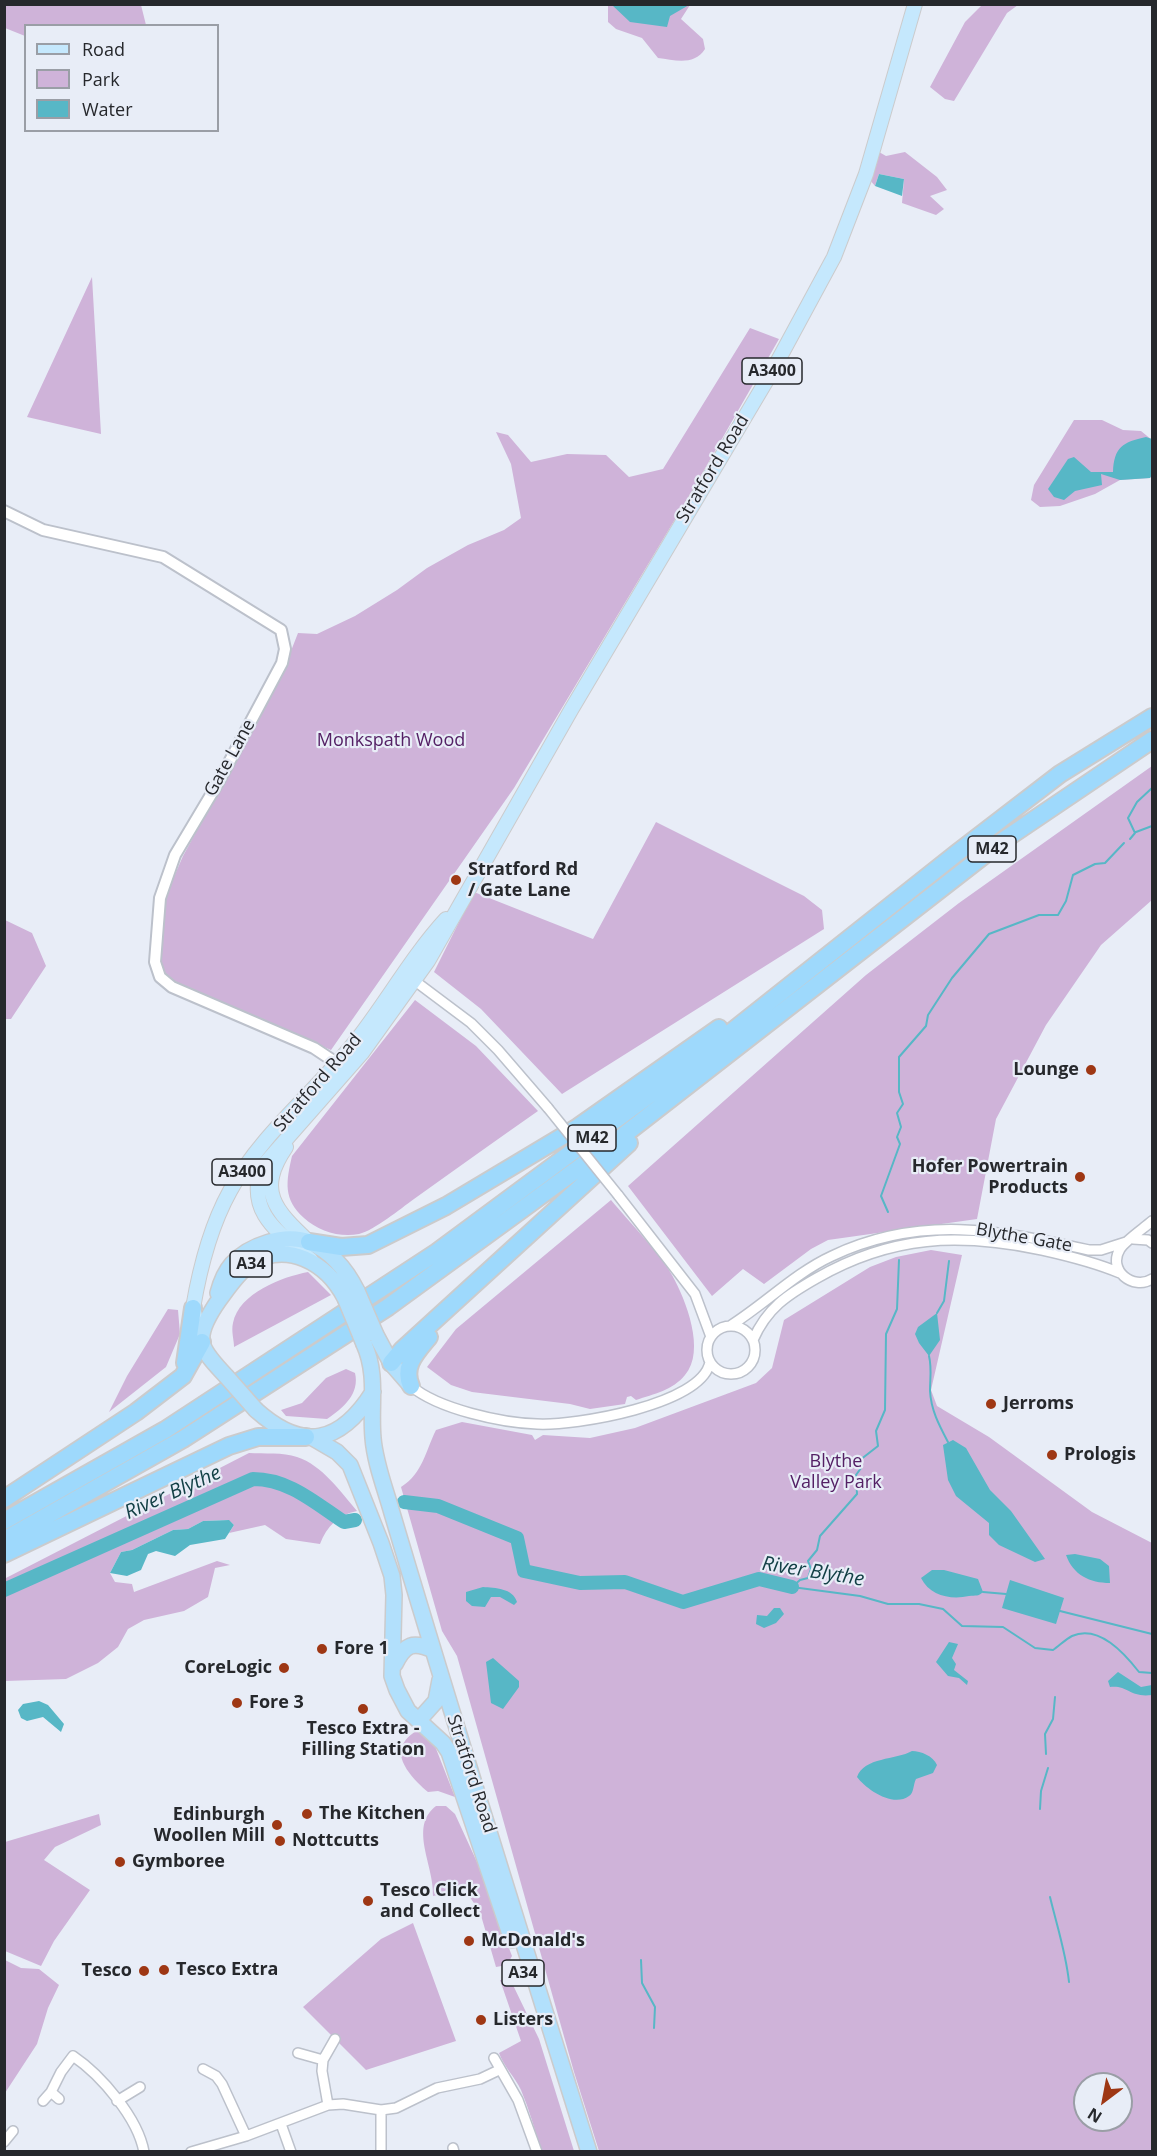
<!DOCTYPE html>
<html>
<head>
<meta charset="utf-8">
<style>
  body { margin:0 }
  #map { position:relative; width:1157px; height:2156px; overflow:hidden; background:#e8edf7; font-family:"Open Sans",sans-serif }
  canvas { display:block }
  .frame { position:absolute; inset:0; border:6px solid #26282c; pointer-events:none }
  .legend { position:absolute; left:24px; top:24px; width:195px; height:108px; box-sizing:border-box; background:#e8edf7; border:2px solid #9a9ea6; margin:0; padding:8px 10px; list-style:none; font-size:18px; color:#26282c }
  .legend li { display:flex; align-items:center; gap:12px; height:30px }
  .legend b { width:30px; border:2px solid #9a9ea6 }
  .north { position:absolute; left:1073px; top:2072px; width:60px; height:60px; box-sizing:border-box; background:#e8edf7; border:2px solid #9a9ea6; border-radius:50%; rotate:212deg; font-size:16px; font-weight:700; line-height:24px; text-align:center; color:#26282c }
  .north::after { content:''; display:block; margin:auto; width:21px; height:27px; background:#9e3714; clip-path:polygon(50% 0,100% 100%,50% 72%,0 100%) }
</style>
</head>
<body>
<div id="map">
<canvas width="1157" height="2156"></canvas>
<div class="frame"></div>
<ul class="legend">
<li><b style="height:8px;background:#c5e8fd"></b>Road</li>
<li><b style="height:16px;background:#cfb3d9"></b>Park</li>
<li><b style="height:16px;background:#57b7c6"></b>Water</li>
</ul>
<div class="north">N</div>
</div>
<script>
const ctx = document.querySelector('canvas').getContext('2d');
ctx.lineJoin = 'round';
function paint(path, color) { ctx.fillStyle = color; ctx.fill(path, 'evenodd'); }
function stroke(path, color, width, dash) { ctx.strokeStyle = color; ctx.lineWidth = width; ctx.lineCap = dash ? 'butt' : 'round'; ctx.setLineDash(dash || []); ctx.stroke(path); }
function label(font, color, halo, rows, align = 'center') {
  ctx.font = font + ' "Open Sans",sans-serif'; ctx.lineWidth = 4.5; ctx.setLineDash([]); ctx.textBaseline = 'middle'; ctx.strokeStyle = halo; ctx.fillStyle = color; for (const [text, x, y, turn = 0] of rows) {
    ctx.save(); ctx.translate(x, y); ctx.rotate((+turn || 0) * Math.PI / 180); ctx.textAlign = isNaN(turn) ? turn : align; if (halo) ctx.strokeText(text, 0, 0); ctx.fillText(text, 0, 0); ctx.restore();
  }
}
paint(new Path2D(`
  M4 5H141L146 25 26 26 25 36 5 28Z
  M608 5H690L681 19 703 39 705 49C694 66 675 60 658 58L642 38 616 29 608 22Z
  M982 5H1018L1007 13 954 101 945 99 930 87 965 22Z
  M879 152 886 156 905 152 937 177 947 190 930 196 944 209 936 215 902 203 904 179 879 174 875 186 869 179Z
  M92 277 101 434 27 417Z
  M750 328 779 339 695 486 514 788 331 1050 205 997 163 975 158 952 164 900 183 856 282 674 298 633 317 634 355 616 397 590 427 568 468 545 504 530 521 518 511 464 496 432 508 435 531 462 567 454 606 455 629 477 663 469Z
  M1074 420H1102L1123 430 1141 431 1152 440V475L1150 478 1120 480 1095 494 1060 506 1040 507 1031 500 1034 485Z
  M1152 766V900L1101 945 1046 1025 996 1119 977 1219 828 1240 811 1249 764 1284 743 1269 712 1296 628 1186 866 975 959 903Z
  M656 822 804 896 822 910 824 929 562 1094 481 1009 434 972 474 892 593 939Z
  M5 920 32 933 46 966 11 1019H5Z
  M415 1000 476 1046 538 1111C496 1140 455 1170 414 1199 400 1209 375 1230 359 1234 340 1238 318 1231 304 1218 283 1199 286 1182 292 1156Z
  M611 1200C629 1222 659 1252 672 1275 686 1300 706 1351 685 1375 673 1390 654 1394 636 1400L631 1396 627 1397 625 1404 590 1409 570 1404 472 1392 451 1385 427 1367 456 1329Z
  M931 1250 962 1255 931 1390 937 1406 989 1437 1092 1512 1152 1543V2151H599L574 2072 457 1656 442 1631 401 1487C423 1473 425 1452 436 1430L462 1422 532 1435 535 1440 543 1435 590 1438 635 1428 756 1383 772 1368 784 1320 870 1267 896 1257ZM1085 2084H1121V2120H1085Z
  M308 1272 331 1295 234 1347C234 1340 231 1331 233 1323 239 1293 282 1277 308 1272Z
  M168 1309 178 1310 180 1334 166 1367 109 1412 127 1376Z
  M346 1369 355 1373C360 1394 343 1408 327 1419L286 1416 281 1410 302 1403 326 1378Z
  M249 1453C264 1454 283 1452 297 1457 322 1465 341 1492 357 1511 338 1515 327 1526 320 1544L286 1539 265 1525 229 1533 234 1525 228 1520 203 1521 188 1529 173 1530 132 1550 121 1552 110 1573 115 1582 132 1584 134 1592 217 1561 230 1565 215 1568 208 1597 184 1611 144 1620 128 1629 118 1647 98 1663 66 1679 5 1681 4 1579Z
  M419 1729 433 1741 455 1797 438 1791 428 1792C416 1782 391 1758 405 1741 408 1736 415 1732 419 1729Z
  M436 1806H446L455 1814 493 1897 495 1912 512 1956 507 1965 496 1967 480 1912 465 1890 433 1896C435 1867 408 1827 436 1806Z
  M99 1814 101 1825 55 1847 44 1860 90 1890 54 1941 41 1966 5 1951V1842Z
  M413 1923 456 2041 366 2070 303 2007 381 1939Z
  M5 1960 21 1968 39 1969 59 1985 48 2008 37 2044 5 2093Z
  M500 1980H508L512 1983 539 2039 574 2151H532L540 2149C535 2129 529 2109 521 2090 515 2077 504 2067 499 2053L521 2041Z`), '#cfb3d9');
paint(new Path2D(`
  M612 5H689L670 16 667 27 630 22Z
  M879 174 904 179 902 196 875 186Z
  M1146 437 1152 439V475L1150 478 1120 480 1101 474 1102 485 1075 491 1064 500 1054 497 1048 489 1068 459 1074 457 1091 472H1113C1114 447 1123 442 1146 437Z
  M937 1313 940 1340 929 1356 919 1343 915 1334 918 1327Z
  M953 1440 966 1448 990 1490 1011 1511 1045 1559 1035 1562 999 1545 989 1535V1523L956 1496 948 1480 943 1445Z
  M229 1520 234 1525 225 1539 190 1545 175 1556 156 1551 148 1554 141 1570 127 1576 110 1573 121 1552 132 1550 173 1530 188 1529 203 1521Z
  M1075 1554 1100 1559 1109 1566 1110 1583C1090 1583 1073 1575 1066 1555Z
  M932 1570H944L978 1579 983 1592C978 1597 976 1595 969 1596 951 1600 930 1596 921 1578Z
  M1010 1580 1064 1598 1056 1624 1002 1608Z
  M483 1587C495 1588 513 1588 517 1602L514 1605 500 1597H491L485 1607 472 1606 466 1601V1592Z
  M774 1608H780L784 1614 776 1623 764 1628 756 1624 757 1615 767 1616Z
  M949 1642 958 1644 952 1658 956 1664 954 1670 968 1681 967 1685 959 1678 948 1676 936 1662Z
  M493 1658 519 1681V1687L503 1709 491 1703 486 1662Z
  M1118 1672 1141 1687 1152 1685V1695C1130 1698 1128 1685 1110 1687L1108 1681Z
  M39 1701 48 1705 64 1724 61 1732 43 1717 27 1721 21 1718 18 1710 23 1704Z
  M912 1751C921 1751 933 1756 937 1765L933 1773 916 1779C913 1785 914 1793 909 1796 893 1808 866 1789 857 1777 864 1757 896 1760 912 1751Z`), '#57b7c6');
stroke(new Path2D(`
  M1136 832 1152 826
  M1130 839 1135 833 1128 818 1137 802 1152 788
  M888 1212 881 1196 900 1144 897 1137 901 1127 897 1113 903 1104 899 1092V1057L926 1026 928 1015 952 978 989 934 1039 915H1058L1066 901 1073 875 1095 864 1105 863 1124 843
  M937 1313 944 1301 949 1261
  M929 1356C932 1368 930 1378 930 1391 931 1410 939 1425 948 1442
  M792 1587 860 1596 888 1604H919L943 1609 962 1626 1003 1627 1035 1648 1053 1650C1059 1646 1066 1639 1072 1636 1099 1624 1125 1654 1139 1672L1152 1673
  M792 1587 800 1580 808 1578 811 1569 808 1561 817 1550 820 1536 857 1494 856 1475 861 1468 860 1460 878 1446 876 1431 885 1410 886 1334 897 1309 899 1260
  M983 1592 1006 1594
  M1060 1611 1152 1634
  M1046 1754 1045 1734 1053 1719 1055 1697
  M1040 1809 1041 1791 1048 1768
  M1050 1897C1057 1926 1066 1953 1069 1982
  M641 1960 642 1983 655 2007 654 2028`), '#57b7c6', 2);
stroke(new Path2D(`
  M404 1502 438 1506 517 1538 524 1571 580 1583 625 1582 683 1602 759 1579 792 1587
  M4 1590 253 1479C289 1479 315 1503 344 1522L355 1520`), '#57b7c6', 14);
const minor = new Path2D(`
  M411 978 471 1023 498 1050 548 1108
  M618 1195 695 1294 711 1337
  M1152 1221C1144 1228 1125 1241 1120 1249 1107 1270 1133 1291 1152 1279
  M1133 1239 1148 1240 1152 1243
  M707 1350a24 24 0 1 1 48 0a24 24 0 1 1-48 0Z
  M730 1326C765 1304 795 1273 832 1256 921 1214 998 1230 1089 1250H1101L1126 1242
  M753 1340C767 1308 787 1295 817 1278 892 1235 959 1233 1042 1250 1069 1256 1094 1262 1120 1273
  M411 1386C438 1409 502 1423 537 1424 574 1426 702 1405 710 1362
  M298 2053 323 2060 322 2071 328 2105
  M494 2058 518 2100 537 2152
  M323 2060 335 2039
  M203 2069 216 2076 222 2084 246 2136
  M59 2099 51 2092 61 2072 73 2056C101 2075 138 2118 144 2152
  M43 2101 51 2092
  M117 2101 140 2087
  M281 2124 291 2152
  M4 2142 13 2131
  M453 2148 454 2152
  M191 2152 246 2136 328 2105 343 2104 381 2110 396 2108 437 2088 480 2079 499 2070
  M381 2152V2110`);
const tertiary = new Path2D(`
  M4 511 43 530 163 557 281 630 285 649 282 663 218 783 175 855 160 898 155 962 160 977 172 987 314 1048 341 1066`);
const primary = new Path2D(`
  M286 1147C256 1191 275 1210 309 1242
  M311 1260C279 1232 247 1215 261 1168L362 1053 428 961 571 710 774 368 834 257 866 174 915 4
  M195 1316 193 1308C200 1267 210 1227 230 1191 262 1132 319 1089 359 1037 389 998 413 955 446 919`);
const trunk = new Path2D(`
  M218 1293C221 1282 225 1272 232 1264 249 1245 285 1233 309 1242 331 1251 347 1271 357 1291
  M376 1335 391 1363 411 1386
  M364 1344C378 1375 370 1405 373 1438 375 1463 385 1488 392 1513 455 1726 522 1939 589 2152
  M226 1376C218 1367 204 1354 202 1342 200 1329 212 1310 219 1300 228 1288 237 1274 249 1265 286 1239 327 1263 345 1298
  M256 1410C303 1452 340 1444 373 1392
  M313 1438 337 1452 350 1465 381 1543 392 1576 394 1595 392 1676 397 1690 408 1711 443 1743 449 1752 512 1940
  M395 1664C405 1644 413 1641 433 1650
  M419 1720 436 1701 440 1680`);
const motorway = new Path2D(`
  M309 1242 341 1247 368 1245 446 1206 578 1127 719 1028
  M185 1363 193 1308
  M391 1363 402 1350 629 1143
  M411 1386C402 1366 417 1352 429 1337
  M4 1499 136 1412 183 1376 202 1342
  M4 1521 165 1430 437 1252 687 1067 957 853 1060 774 1152 717
  M4 1540 183 1439 388 1307 620 1138 1001 842 1152 740
  M4 1554 229 1446 258 1437H306`);
stroke(minor, '#bcc1cb', 12);
stroke(tertiary, '#bcc1cb', 14);
stroke(primary, '#cbcbcc', 16);
stroke(trunk, '#cbcbcc', 18);
stroke(motorway, '#cbcbcc', 20);
stroke(minor, '#fff', 9);
stroke(tertiary, '#fff', 10);
stroke(primary, '#c5e8fd', 14);
stroke(trunk, '#b2e0fc', 15);
stroke(motorway, '#9ed9fc', 16);
const minorBridge = new Path2D(`
  M548 1108 618 1195`);
const trunkBridge = new Path2D(`
  M357 1291 376 1335
  M345 1298 364 1344
  M226 1376 256 1410`);
stroke(minorBridge, '#bcc1cb', 12, []);
stroke(trunkBridge, '#cbcbcc', 18, []);
stroke(minorBridge, '#fff', 9);
stroke(trunkBridge, '#b2e0fc', 15);
for (const [x, y, r, color] of [
  [456,880,6,"#9e3714"],
  [1091,1070,6,"#9e3714"],
  [1080,1177,6,"#9e3714"],
  [991,1404,6,"#9e3714"],
  [1052,1455,6,"#9e3714"],
  [322,1649,6,"#9e3714"],
  [284,1668,6,"#9e3714"],
  [237,1703,6,"#9e3714"],
  [363,1709,6,"#9e3714"],
  [307,1814,6,"#9e3714"],
  [277,1825,6,"#9e3714"],
  [280,1841,6,"#9e3714"],
  [120,1862,6,"#9e3714"],
  [368,1901,6,"#9e3714"],
  [469,1941,6,"#9e3714"],
  [164,1970,6,"#9e3714"],
  [144,1971,6,"#9e3714"],
  [481,2020,6,"#9e3714"]
]) { const dot = new Path2D(); dot.arc(x, y, r, 0, 2 * Math.PI); ctx.fillStyle = color; ctx.fill(dot); stroke(dot, '#e8edf7', 2); }
for (const [x, y, w] of [
  [772,371,60],
  [992,849,48],
  [592,1138,48],
  [242,1172,60],
  [251,1264,42],
  [523,1973,42]
]) { const box = new Path2D(); box.roundRect(x - w / 2, y - 13, w, 26, 4.5); ctx.fillStyle = '#e8edf7'; ctx.fill(box); stroke(box, '#26282c', 1.5); }
label('bold 16px', '#26282c', null, [
  ["A3400",772,371],
  ["M42",992,849],
  ["M42",592,1138],
  ["A3400",242,1172],
  ["A34",251,1264],
  ["A34",523,1973]
]);
label('18px', '#26282c', '#e8edf7', [
  ["Stratford Road",713,469,-59],
  ["Gate Lane",230,758,-61],
  ["Stratford Road",318,1083,-49],
  ["Blythe Gate",1024,1238,10],
  ["Stratford Road",471,1774,72]
]);
label('18px', '#542065', '#e8edf7', [
  ["Monkspath Wood",391,741],
  ["Blythe",836,1462],
  ["Valley Park",836,1483]
]);
label('bold 18px', '#26282c', '#e8edf7', [
  ["Stratford Rd",468,870],
  ["/ Gate Lane",468,891],
  ["Lounge",1079,1070,"right"],
  ["Hofer Powertrain",1068,1167,"right"],
  ["Products",1068,1188,"right"],
  ["Jerroms",1003,1404],
  ["Prologis",1064,1455],
  ["Fore 1",334,1649],
  ["CoreLogic",272,1668,"right"],
  ["Fore 3",249,1703],
  ["Tesco Extra -",363,1729,"center"],
  ["Filling Station",363,1750,"center"],
  ["The Kitchen",319,1814],
  ["Edinburgh",265,1815,"right"],
  ["Woollen Mill",265,1836,"right"],
  ["Nottcutts",292,1841],
  ["Gymboree",132,1862],
  ["Tesco Click",380,1891],
  ["and Collect",380,1912],
  ["McDonald's",481,1941],
  ["Tesco Extra",176,1970],
  ["Tesco",132,1971,"right"],
  ["Listers",493,2020]
], 'left');
label('italic 20px', '#134046', '#e8edf7', [
  ["River Blythe",173,1493,-24],
  ["River Blythe",813,1572,9]
]);
</script>
</body>
</html>
